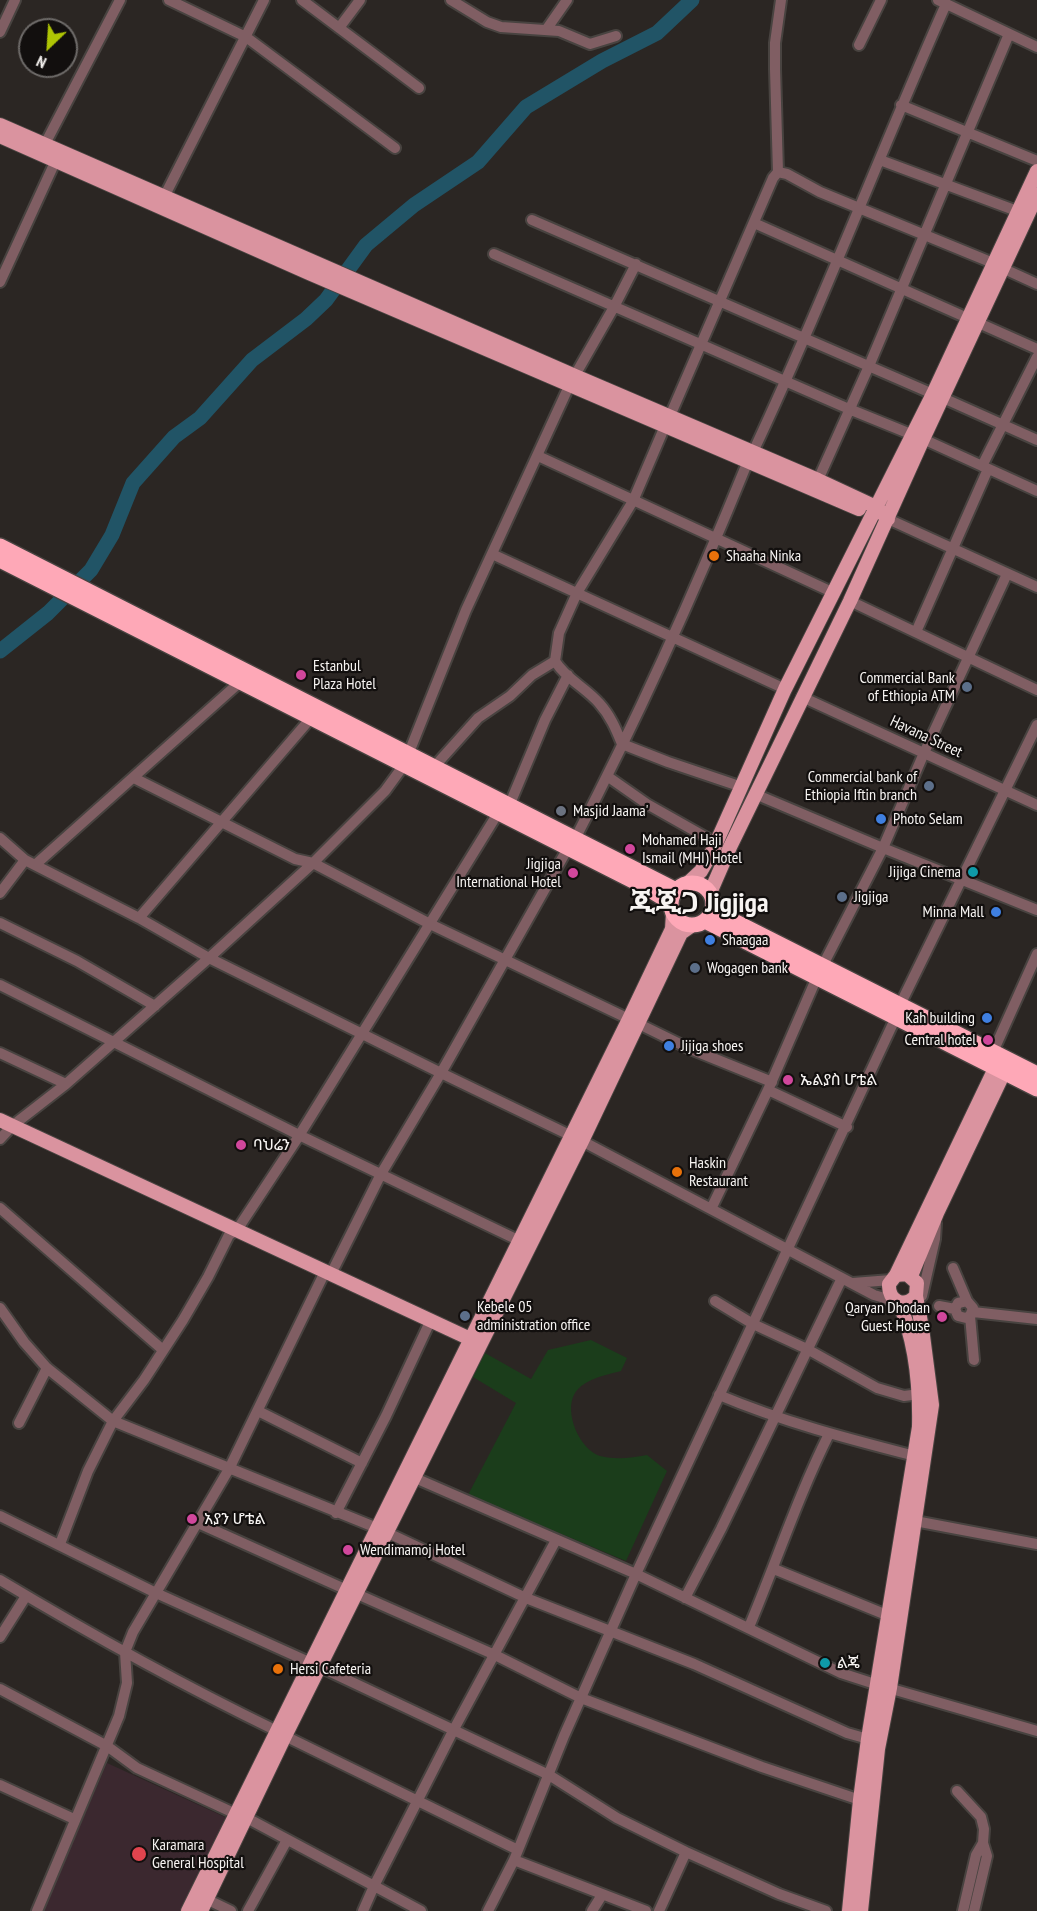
<!DOCTYPE html>
<html>
<head>
<meta charset="utf-8">
<style>
  body { margin:0 }
  #map { position:relative; width:1037px; height:1911px; overflow:hidden; background:#2b2623; font-family:"PT Sans Narrow",sans-serif }
  canvas { display:block }
  .north { position:absolute; left:18px; top:18px; width:60px; height:60px; box-sizing:border-box; background:#120f0e; border:2px solid #6e6b69; border-radius:50%; rotate:205deg; font-size:16px; font-weight:700; line-height:24px; text-align:center; color:#f7f4f2 }
  .north::after { content:''; display:block; margin:auto; width:21px; height:27px; background:#afc504; clip-path:polygon(50% 0,100% 100%,50% 72%,0 100%) }
</style>
</head>
<body>
<div id="map">
<canvas width="1037" height="1911"></canvas>
<div class="north">N</div>
</div>
<script>
const ctx = document.querySelector('canvas').getContext('2d');
ctx.lineJoin = 'round';
function paint(path, color) { ctx.fillStyle = color; ctx.fill(path, 'evenodd'); }
function stroke(path, color, width, dash) { ctx.strokeStyle = color; ctx.lineWidth = width; ctx.lineCap = dash ? 'butt' : 'round'; ctx.setLineDash(dash || []); ctx.stroke(path); }
function label(font, color, halo, rows, align = 'center') {
  ctx.font = font + ' "PT Sans Narrow","Noto Sans Ethiopic",sans-serif'; ctx.lineWidth = 4.5; ctx.setLineDash([]); ctx.textBaseline = 'middle'; ctx.strokeStyle = halo; ctx.fillStyle = color; for (const [text, x, y, turn = 0] of rows) {
    ctx.save(); ctx.translate(x, y); ctx.rotate((+turn || 0) * Math.PI / 180); ctx.textAlign = isNaN(turn) ? turn : align; if (halo) ctx.strokeText(text, 0, 0); ctx.fillText(text, 0, 0); ctx.restore();
  }
}
paint(new Path2D(`
  M107 1763 227 1818 184 1911H43Z`), '#3b282f');
paint(new Path2D(`
  M591 1340 627 1358 621 1371C606 1375 584 1379 575 1393 563 1412 580 1450 600 1456 616 1460 631 1458 647 1455L667 1471 626 1561 468 1495 516 1403 473 1377 485 1353 531 1379 548 1350Z`), '#1b3d1b');
stroke(new Path2D(`
  M0 651 48 613 91 570 112 535 133 483 174 437 200 418 252 360 306 319 326 300 366 245 414 205 478 162 526 107 602 61 657 33 692 0`), '#215466', 15);
const minor = new Path2D(`
  M169 0 246 37 395 148
  M302 0 419 88
  M451 0 487 22 501 27 559 31 590 44 616 36
  M938 0 1037 47
  M339 28 360 0
  M546 30 567 0
  M0 32 15 0
  M859 45 881 0
  M901 105 1037 161
  M45 144 120 0
  M880 160 1017 211
  M778 172 787 174 820 192 993 263
  M161 203 264 0
  M532 220 933 394
  M754 223 1037 349
  M494 254 849 409 913 435
  M1002 268 1037 284
  M0 282 56 160
  M943 398 1037 440
  M670 416 773 178 778 172 775 69V43L781 0
  M665 426 633 501 577 593 559 633 555 661C565 678 586 688 599 703 610 715 616 729 622 744L668 762 742 787
  M923 439 1037 491
  M753 452C822 305 880 153 946 4
  M538 456 832 592
  M982 466 1037 357
  M818 480 869 366 1009 34
  M888 519 1037 587
  M492 554 785 689
  M850 601 1037 690
  M916 632 988 469
  M802 697 1037 805
  M434 767 478 718 510 696 532 675 555 661
  M607 776 647 804 716 843
  M134 778 295 859 313 863 430 924 629 1019
  M755 794 883 848 1037 910
  M509 806 545 720 568 675
  M0 838 25 860 139 918 209 958 441 1073 582 1141 874 1295 895 1301
  M575 839C639 716 696 589 748 461
  M35 865 240 682
  M0 893 25 860
  M139 918 311 718
  M0 923 77 961 155 1006
  M823 965 883 848 924 753 1007 574
  M0 985 299 1135 520 1241
  M900 1005 1037 725
  M639 1024 688 1048 772 1082
  M993 1052 1037 954
  M0 1053 66 1084
  M768 1090 847 1127
  M0 1139 12 1126 66 1084 209 958 313 863 385 791 404 765 466 610 570 384 614 307 636 264
  M0 1208 163 1350
  M711 1209 768 1090 817 977
  M953 1268 967 1301
  M331 1274 381 1174 441 1073 568 848
  M853 1283 891 1280
  M922 1296 935 1239 936 1223
  M715 1301 753 1324 807 1349 877 1388 904 1396 920 1394
  M939 1306 955 1309
  M0 1308 24 1342 47 1368 113 1421 377 1528
  M973 1312 1037 1319
  M970 1316 966 1318 958 1316 955 1309 958 1303 967 1301 973 1308 970 1316 974 1360
  M719 1395C783 1422 849 1439 915 1456
  M258 1411 362 1463
  M19 1423 47 1368
  M415 1478 636 1574 841 1673 878 1685 1037 1731
  M336 1513 386 1416 428 1326
  M0 1516 156 1593 320 1667 549 1775 617 1818 686 1852 779 1894 826 1911
  M915 1521 1037 1544
  M198 1523 347 1590
  M388 1533 526 1598 694 1664 847 1733 868 1739
  M60 1544 88 1471 113 1421 144 1380 183 1320 208 1277 229 1235 237 1230 297 1139 498 813
  M774 1569 889 1616
  M0 1580C90 1634 182 1685 277 1731
  M357 1594 495 1655 581 1698 762 1767 860 1800
  M685 1598 721 1529 842 1278
  M749 1627C776 1563 798 1496 829 1434
  M0 1637 26 1596
  M0 1689 107 1746 137 1768 236 1814
  M285 1736 518 1850
  M0 1785 74 1819
  M957 1791 981 1817 984 1829 983 1843 987 1856 974 1911
  M245 1817 421 1911
  M514 1860 646 1911
  M202 1897 231 1911
  M37 1911 119 1716 127 1683 125 1652 133 1632 229 1469 322 1278
  M248 1911 287 1840
  M363 1911 374 1886 453 1731 556 1540
  M488 1911 514 1860 564 1736 636 1574 896 1017
  M592 1911 602 1895
  M659 1911 686 1852
  M963 1911 976 1855 983 1843`);
const major = new Path2D(`
  M0 125 575 376 818 480 876 507 888 519
  M0 136 309 273 859 509
  M687 884 701 871 713 850 785 689 933 394 1037 171
  M710 893 730 847 850 601 923 439 1037 195
  M0 1120 479 1343
  M896 1275 907 1274 917 1283 916 1296C904 1309 888 1301 889 1284L896 1275 1000 1058
  M911 1276 937 1213 1009 1062
  M188 1911 629 1019 672 929 673 913
  M201 1911 285 1736 582 1141 681 933 691 926
  M849 1911 860 1800 868 1739 919 1427C920 1384 916 1342 899 1303
  M861 1911 878 1749 890 1688 932 1405 922 1328 916 1296`);
const highway = new Path2D(`
  M0 546 676 890
  M0 560 645 887 671 903
  M671 904a21 21 0 1 1 42 0a21 21 0 1 1-42 0Z
  M713 908 732 920 1037 1074
  M705 921 1037 1089`);
stroke(minor, '#484340', 14);
stroke(major, '#484340', 16);
stroke(highway, '#484340', 18);
stroke(minor, '#805e63', 10);
stroke(major, '#da939f', 14);
stroke(highway, '#fea8b7', 15);
for (const [x, y, r, color] of [
  [714,556,6,"#e8710a"],
  [301,675,6,"#d1479c"],
  [967,687,6,"#5c6f8a"],
  [929,786,6,"#5c6f8a"],
  [561,811,6,"#6b7280"],
  [881,819,6,"#3f7fe0"],
  [630,849,6,"#d1479c"],
  [973,872,6,"#0f9aa8"],
  [573,873,6,"#d1479c"],
  [842,897,6,"#5c6f8a"],
  [996,912,6,"#3f7fe0"],
  [710,940,6,"#3f7fe0"],
  [695,968,6,"#5c6f8a"],
  [987,1018,6,"#3f7fe0"],
  [988,1040,6,"#d1479c"],
  [669,1046,6,"#3f7fe0"],
  [788,1080,6,"#d1479c"],
  [241,1145,6,"#d1479c"],
  [677,1172,6,"#e8710a"],
  [465,1316,6,"#5c6f8a"],
  [942,1317,6,"#d1479c"],
  [192,1519,6,"#d1479c"],
  [348,1550,6,"#d1479c"],
  [825,1663,6,"#0f9aa8"],
  [278,1669,6,"#e8710a"],
  [139,1854,8,"#e0444e"]
]) { const dot = new Path2D(); dot.arc(x, y, r, 0, 2 * Math.PI); ctx.fillStyle = color; ctx.fill(dot); stroke(dot, '#120f0e', 2); }
label('16px', '#f7f4f2', '#120f0e', [
  ["Shaaha Ninka",726,556],
  ["Estanbul",313,666],
  ["Plaza Hotel",313,684],
  ["Commercial Bank",955,678,"right"],
  ["of Ethiopia ATM",955,696,"right"],
  ["Commercial bank of",917,777,"right"],
  ["Ethiopia Iftin branch",917,795,"right"],
  ["Masjid Jaama'",573,811],
  ["Photo Selam",893,819],
  ["Mohamed Haji",642,840],
  ["Ismail (MHI) Hotel",642,858],
  ["Jigjiga",561,864,"right"],
  ["International Hotel",561,882,"right"],
  ["Jijiga Cinema",961,872,"right"],
  ["Jigjiga",854,897],
  ["Minna Mall",984,912,"right"],
  ["Shaagaa",722,940],
  ["Wogagen bank",707,968],
  ["Kah building",975,1018,"right"],
  ["Central hotel",976,1040,"right"],
  ["Jijiga shoes",681,1046],
  ["ኤልያስ ሆቴል",800,1080],
  ["ባህሬን",253,1145],
  ["Haskin",689,1163],
  ["Restaurant",689,1181],
  ["Kebele 05",477,1307],
  ["administration office",477,1325],
  ["Qaryan Dhodan",930,1308,"right"],
  ["Guest House",930,1326,"right"],
  ["አያን ሆቴል",204,1519],
  ["Wendimamoj Hotel",360,1550],
  ["ልጄ",837,1663],
  ["Hersi Cafeteria",290,1669],
  ["Karamara",152,1845],
  ["General Hospital",152,1863]
], 'left');
label('16px', '#f7f4f2', '#120f0e', [
  ["Havana Street",926,737,25]
]);
label('bold 28px', '#f7f4f2', '#120f0e', [
  ["ጂጂጋ Jigjiga",699,904]
]);
</script>
</body>
</html>
